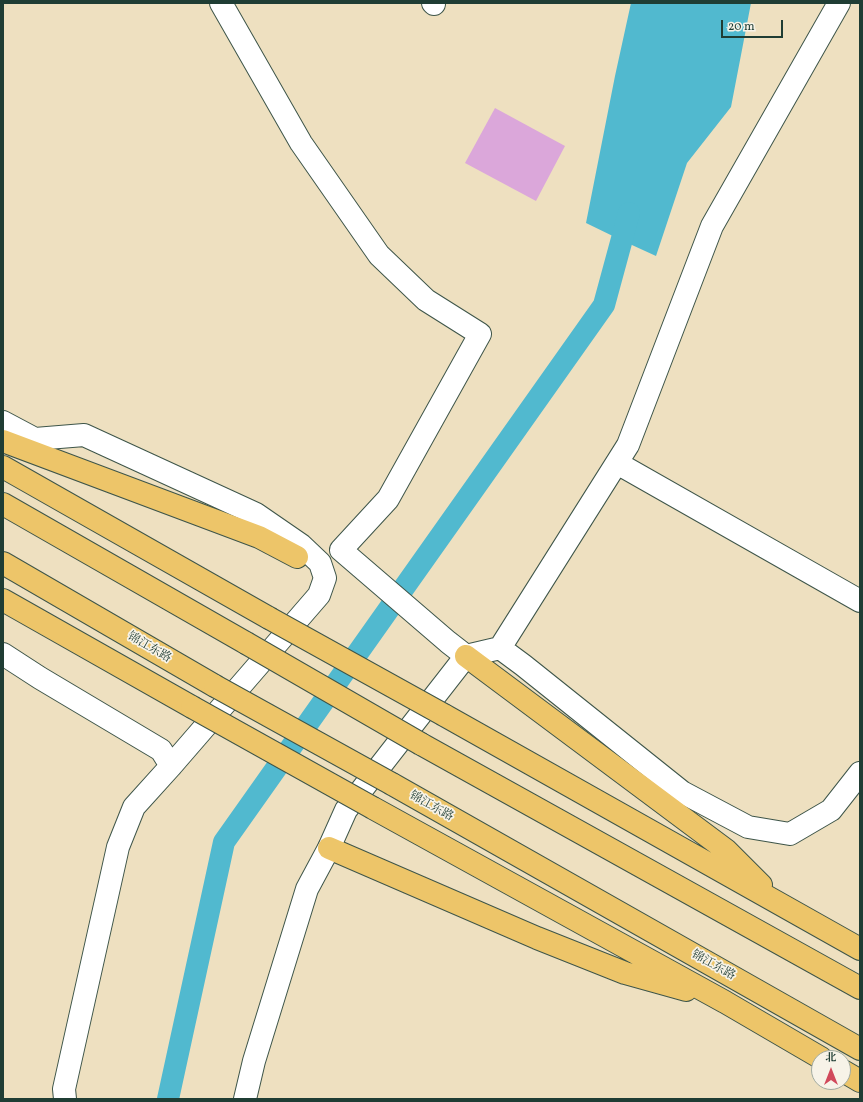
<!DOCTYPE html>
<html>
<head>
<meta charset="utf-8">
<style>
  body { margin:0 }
  #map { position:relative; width:863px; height:1102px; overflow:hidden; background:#eee0c0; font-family:Vollkorn,"Noto Serif SC",serif }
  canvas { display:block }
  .frame { position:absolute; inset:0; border:4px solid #1f3d34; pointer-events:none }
  .north { position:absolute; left:811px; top:1050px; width:40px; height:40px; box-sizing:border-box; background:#f7f3e8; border:1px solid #a1aaa0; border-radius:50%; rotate:0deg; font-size:11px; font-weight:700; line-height:16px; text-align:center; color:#1f3d34 }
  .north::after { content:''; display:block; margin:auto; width:14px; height:18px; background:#d1495b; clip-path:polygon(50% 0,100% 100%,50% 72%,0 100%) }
  .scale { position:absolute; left:721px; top:20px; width:62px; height:18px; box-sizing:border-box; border:2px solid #1f3d34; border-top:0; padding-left:5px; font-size:12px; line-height:14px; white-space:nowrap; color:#1f3d34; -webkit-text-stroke:3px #f7f3e8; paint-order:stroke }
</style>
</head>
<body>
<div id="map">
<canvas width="863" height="1102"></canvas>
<div class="frame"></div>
<div class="north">北</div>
<div class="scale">20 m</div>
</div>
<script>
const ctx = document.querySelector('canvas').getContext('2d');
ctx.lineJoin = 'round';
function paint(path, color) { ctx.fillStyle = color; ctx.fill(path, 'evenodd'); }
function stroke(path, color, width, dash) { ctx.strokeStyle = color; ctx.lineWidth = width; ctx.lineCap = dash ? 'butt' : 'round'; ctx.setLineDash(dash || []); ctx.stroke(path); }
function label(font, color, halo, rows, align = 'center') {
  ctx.font = font + ' Vollkorn,"Noto Serif SC",serif'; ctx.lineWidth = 3.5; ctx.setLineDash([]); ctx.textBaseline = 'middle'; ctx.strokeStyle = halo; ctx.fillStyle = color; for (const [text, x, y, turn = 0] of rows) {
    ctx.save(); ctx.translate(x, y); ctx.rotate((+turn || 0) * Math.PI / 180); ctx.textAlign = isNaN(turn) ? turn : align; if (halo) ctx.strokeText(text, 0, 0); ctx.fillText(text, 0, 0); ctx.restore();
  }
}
paint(new Path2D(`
  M631 3H751L731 107 687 163 656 256 621 240 586 223 615 76Z`), '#51b9cf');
stroke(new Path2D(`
  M168 1099 224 842 604 305 629 213`), '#51b9cf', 22);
paint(new Path2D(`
  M495 108 565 146 536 201 465 163Z`), '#dba7da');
const minor = new Path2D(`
  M221 3 301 143 379 255 426 300 480 334 388 499 341 550 448 642 466 656 500 648 628 445 712 226 839 3
  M433 3 434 4
  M3 422 35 439 84 435 256 514 301 545 320 563 325 578 319 595 171 766 134 807 118 847 64 1089 65 1099
  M617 463 860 601
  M500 648 523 665 682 792 748 827 790 834 831 810 860 773
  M3 654 40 678 161 750 171 766
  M245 1099 254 1061 307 889 329 848 346 810 466 656`);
const major = new Path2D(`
  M3 441 259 537 297 557
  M3 467 269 618
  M3 504 246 643
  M3 563 215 686
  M3 600 192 707
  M466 656 726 850 761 885
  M444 715 860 949
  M421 744 860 988
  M392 784 860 1049
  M373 808 725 1002 821 1058
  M329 848 537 938 625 973 686 990
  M843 1071 860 1081`);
stroke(minor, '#3e5549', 24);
stroke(major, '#3e5549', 24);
stroke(minor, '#fff', 22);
stroke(major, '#edc569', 22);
const majorBridge = new Path2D(`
  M269 618 444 715
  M246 643 421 744
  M215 686 392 784
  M192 707 373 808`);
stroke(majorBridge, '#3e5549', 24, []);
stroke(majorBridge, '#edc569', 22);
label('12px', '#1f3d34', '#f7f3e8', [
  ["锦江东路",149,648,30],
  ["锦江东路",431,807,29],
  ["锦江东路",713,966,29]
]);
</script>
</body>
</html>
